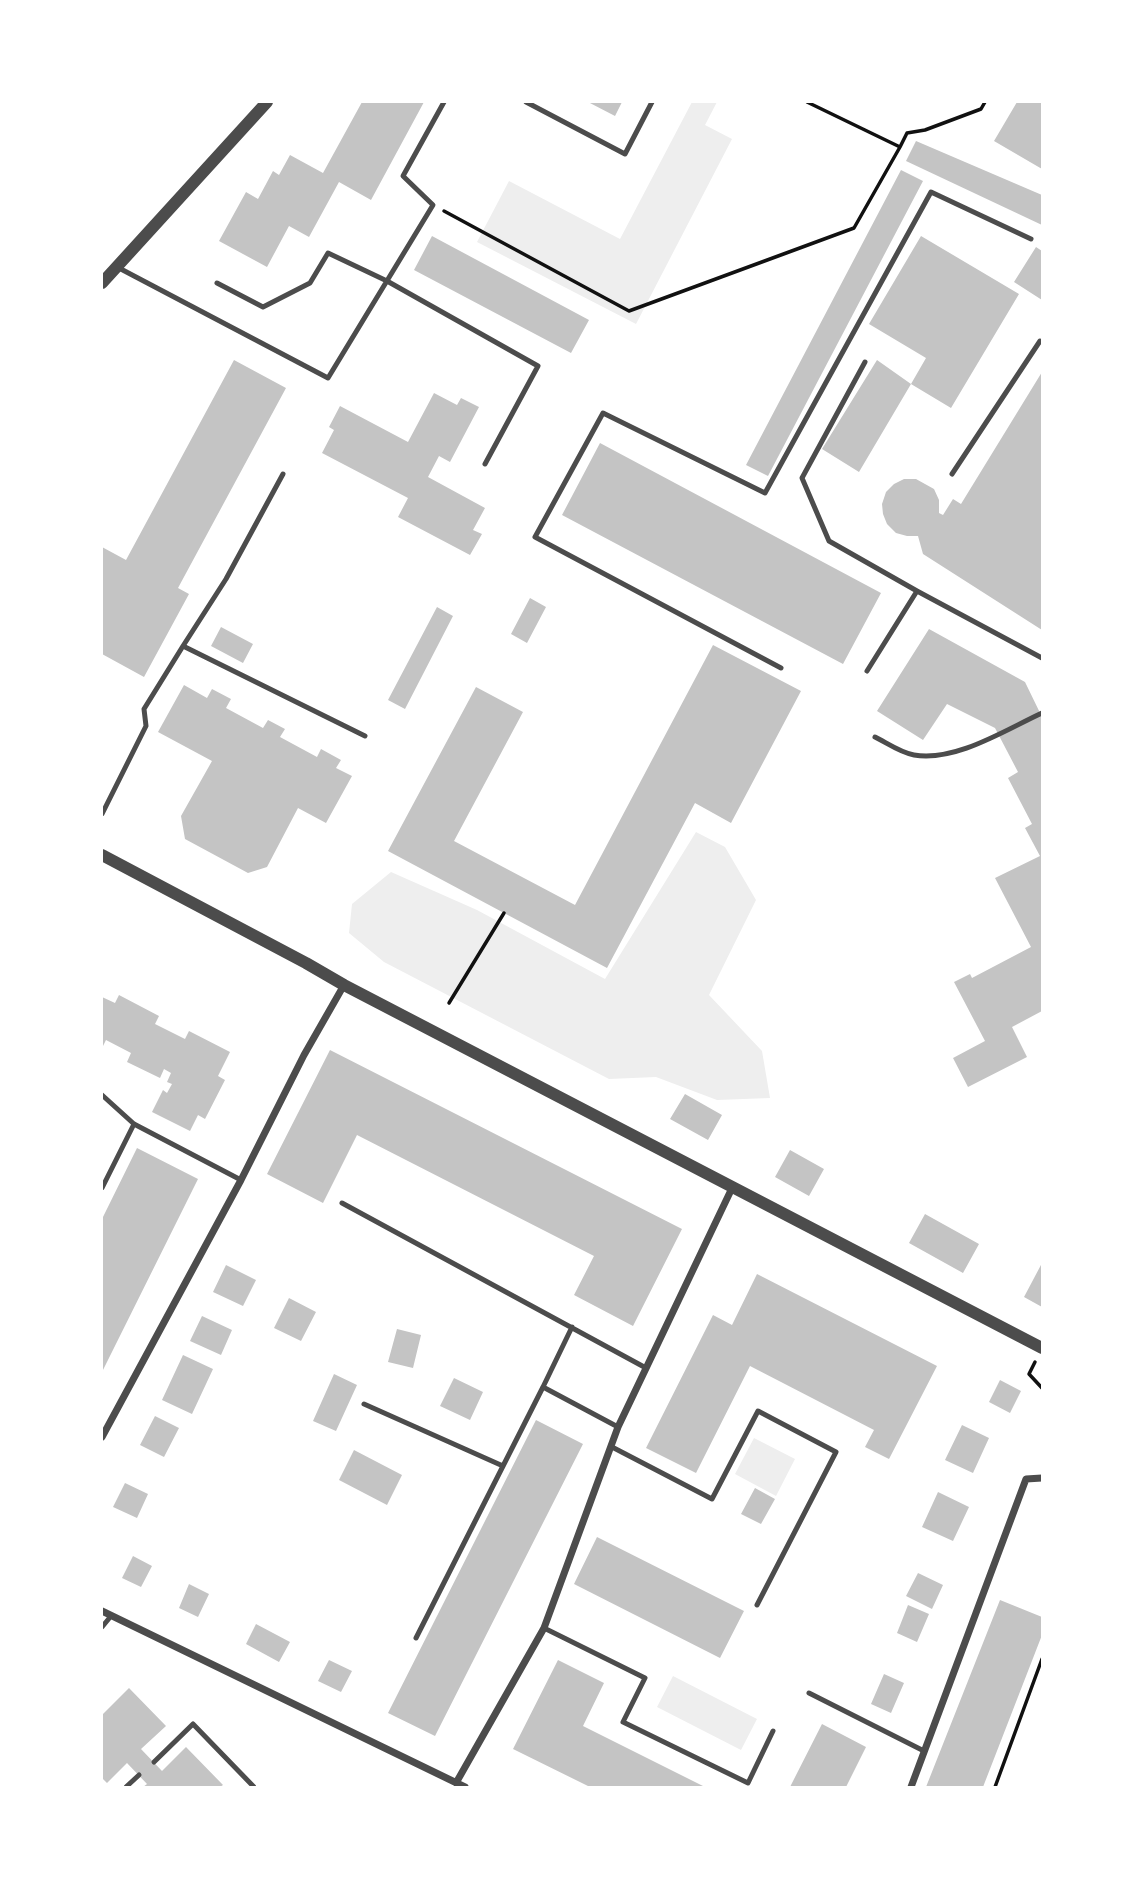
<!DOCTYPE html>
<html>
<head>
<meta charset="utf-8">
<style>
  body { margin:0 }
  #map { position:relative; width:1144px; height:1889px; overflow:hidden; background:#fff; font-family:"IBM Plex Sans",sans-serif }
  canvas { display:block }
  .frame { position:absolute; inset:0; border:103px solid #fff; pointer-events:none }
</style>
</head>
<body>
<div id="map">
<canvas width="1144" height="1889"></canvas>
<div class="frame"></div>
</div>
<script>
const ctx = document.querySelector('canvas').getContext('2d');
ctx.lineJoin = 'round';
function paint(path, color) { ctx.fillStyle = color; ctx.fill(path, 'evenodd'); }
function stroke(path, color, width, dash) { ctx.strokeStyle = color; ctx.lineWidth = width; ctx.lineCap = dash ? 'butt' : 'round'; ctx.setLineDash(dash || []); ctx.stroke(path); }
paint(new Path2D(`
  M692 102H717L705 125 732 139 636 324 477 242 509 181 620 239Z
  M696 832 725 847 756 900 709 995 762 1051 770 1098 717 1100 656 1077 609 1079 384 962 349 933 352 904 391 872 477 910 605 979Z
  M754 1438 795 1459 776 1496 735 1474Z
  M673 1676 757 1719 741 1750 657 1707Z`), '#eee');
paint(new Path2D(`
  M362 102H424L371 200 339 182 309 237 289 226 267 267 219 241 246 192 258 199 273 171 279 175 290 155 323 173Z
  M588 102H622L615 116Z
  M1017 102H1042V169L994 141Z
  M916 141 1042 195V225L906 161Z
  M901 170 923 181 768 476 746 465Z
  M432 236 589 320 571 353 414 270Z
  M921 236 1019 294 951 408 911 384 926 358 869 324Z
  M1036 247 1042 251V300L1014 282Z
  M234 360 286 388 178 588 189 594 144 677 102 654V547L126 560Z
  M877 360 911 384 859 472 822 449Z
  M1042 372V630L923 554 918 536H907L896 533 887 524 883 514 882 504 886 492 894 484 904 479H916L934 489 939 500V513L943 515 953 499 961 504Z
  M434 393 457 405 461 398 479 407 450 462 439 456 428 477 485 508 473 530 482 534 470 555 398 517 408 498 322 453 334 430 329 427 340 406 408 442Z
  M600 443 881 593 843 664 562 515Z
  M530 598 546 607 527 643 511 634Z
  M437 607 453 616 405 709 388 700Z
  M221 627 253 644 243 663 211 646Z
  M929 629 1025 682 1042 717V925L1041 926 1042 930V1011L1012 1027 1027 1057 968 1087 953 1058 985 1041 954 982 970 974 972 978 1031 947 995 878 1040 856 1025 828 1032 824 1008 778 1018 772 995 728 947 704 923 740 877 711Z
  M713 645 801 691 731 823 695 803 607 968 388 851 476 687 523 712 454 841 575 905Z
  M184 685 207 698 212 689 231 699 226 708 263 728 268 720 285 729 280 737 317 757 321 749 341 760 336 768 352 776 326 823 298 808 267 867 248 873 185 839 181 816 212 761 158 732Z
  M119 995 159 1016 155 1024 185 1039 189 1031 230 1052 218 1076 225 1080 205 1119 198 1115 190 1131 152 1112 163 1090 167 1093 172 1084 167 1082 171 1073 164 1069 160 1078 127 1062 131 1053 106 1040 102 1048V997L115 1003Z
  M330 1050 682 1229 633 1326 574 1295 594 1256 357 1135 323 1203 267 1174Z
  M685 1094 722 1115 708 1140 670 1119Z
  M137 1148 198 1179 102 1372V1219Z
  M790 1150 824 1169 809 1196 775 1177Z
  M925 1214 979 1244 963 1273 909 1243Z
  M1042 1263V1307L1024 1297Z
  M226 1265 256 1280 243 1306 213 1292Z
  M757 1274 937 1366 889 1459 865 1447 874 1430 750 1366 696 1473 646 1448 713 1315 732 1325Z
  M289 1298 316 1312 301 1341 274 1328Z
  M202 1316 232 1330 221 1355 190 1341Z
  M397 1329 421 1335 413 1368 388 1362Z
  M183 1355 213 1369 192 1414 162 1400Z
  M334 1374 357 1385 336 1431 313 1421Z
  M454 1378 483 1392 470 1420 440 1406Z
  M1000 1380 1021 1391 1010 1413 989 1402Z
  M155 1416 179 1428 164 1457 140 1445Z
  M536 1420 583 1444 435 1736 388 1713Z
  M962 1425 989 1438 973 1473 945 1460Z
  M354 1450 402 1475 387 1505 339 1480Z
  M125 1483 148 1494 137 1518 113 1507Z
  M755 1488 775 1499 761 1524 741 1514Z
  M938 1492 969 1507 953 1541 922 1527Z
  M597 1537 744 1611 720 1658 574 1584Z
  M133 1556 152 1566 141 1587 122 1578Z
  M918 1573 943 1585 932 1609 906 1596Z
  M189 1584 209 1594 198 1617 179 1608Z
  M1000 1600 1042 1617V1635L983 1787H926Z
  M908 1605 929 1614 917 1642 897 1633Z
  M256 1624 290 1642 279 1662 246 1644Z
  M329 1660 352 1671 341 1692 318 1681Z
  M558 1660 604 1683 583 1726 705 1787H590L513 1749Z
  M884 1674 904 1683 891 1713 871 1704Z
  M129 1688 166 1726 141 1749 162 1771 186 1747 223 1785 220 1787H143L147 1784 127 1763 107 1783 102 1778V1715Z
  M822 1724 866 1747 846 1787H790Z`), '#c4c4c4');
stroke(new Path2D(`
  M807 102 900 147 907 133 925 130 981 109 985 102
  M444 211 629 311 854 228 900 147
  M449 1003 504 913
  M1035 1362 1029 1374 1042 1388
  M995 1787 1042 1659`), '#111', 3.5);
stroke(new Path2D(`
  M526 102 625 154 652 102
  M117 267 328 378 433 205 403 176 444 102
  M217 283 263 307 310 283 328 253 387 281 538 366 485 464
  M865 362 802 478 829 541 917 591
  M952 474 1040 341 1042 342
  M183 646 226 579 283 474
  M781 668 535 537 603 413 765 493 931 192 1031 239
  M867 671 917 591 1042 658
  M875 737C887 743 901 753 914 755 956 762 1005 730 1042 713
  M102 814 146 726 144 709 183 646 365 736
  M102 1095 134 1124 241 1180
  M102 1188 134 1124
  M342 1203 646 1368
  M543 1387 572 1327
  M364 1404 503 1466
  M612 1447 712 1499 758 1411 836 1452 757 1605
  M102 1627 111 1616
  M544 1628 645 1678 623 1722 748 1783 773 1731
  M416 1638 543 1387 618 1427
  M809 1693 924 1751
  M154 1762 193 1724 254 1787
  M126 1787 139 1775`), '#4c4c4c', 5);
stroke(new Path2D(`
  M102 1437 241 1180 304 1055 344 985
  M102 1611 465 1787
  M456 1783 544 1628 618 1427 733 1186
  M911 1787 1026 1479 1042 1478`), '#4c4c4c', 7);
stroke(new Path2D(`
  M102 283 267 102
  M102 855 306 963 344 985 1042 1348`), '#4c4c4c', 12);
</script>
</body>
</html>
